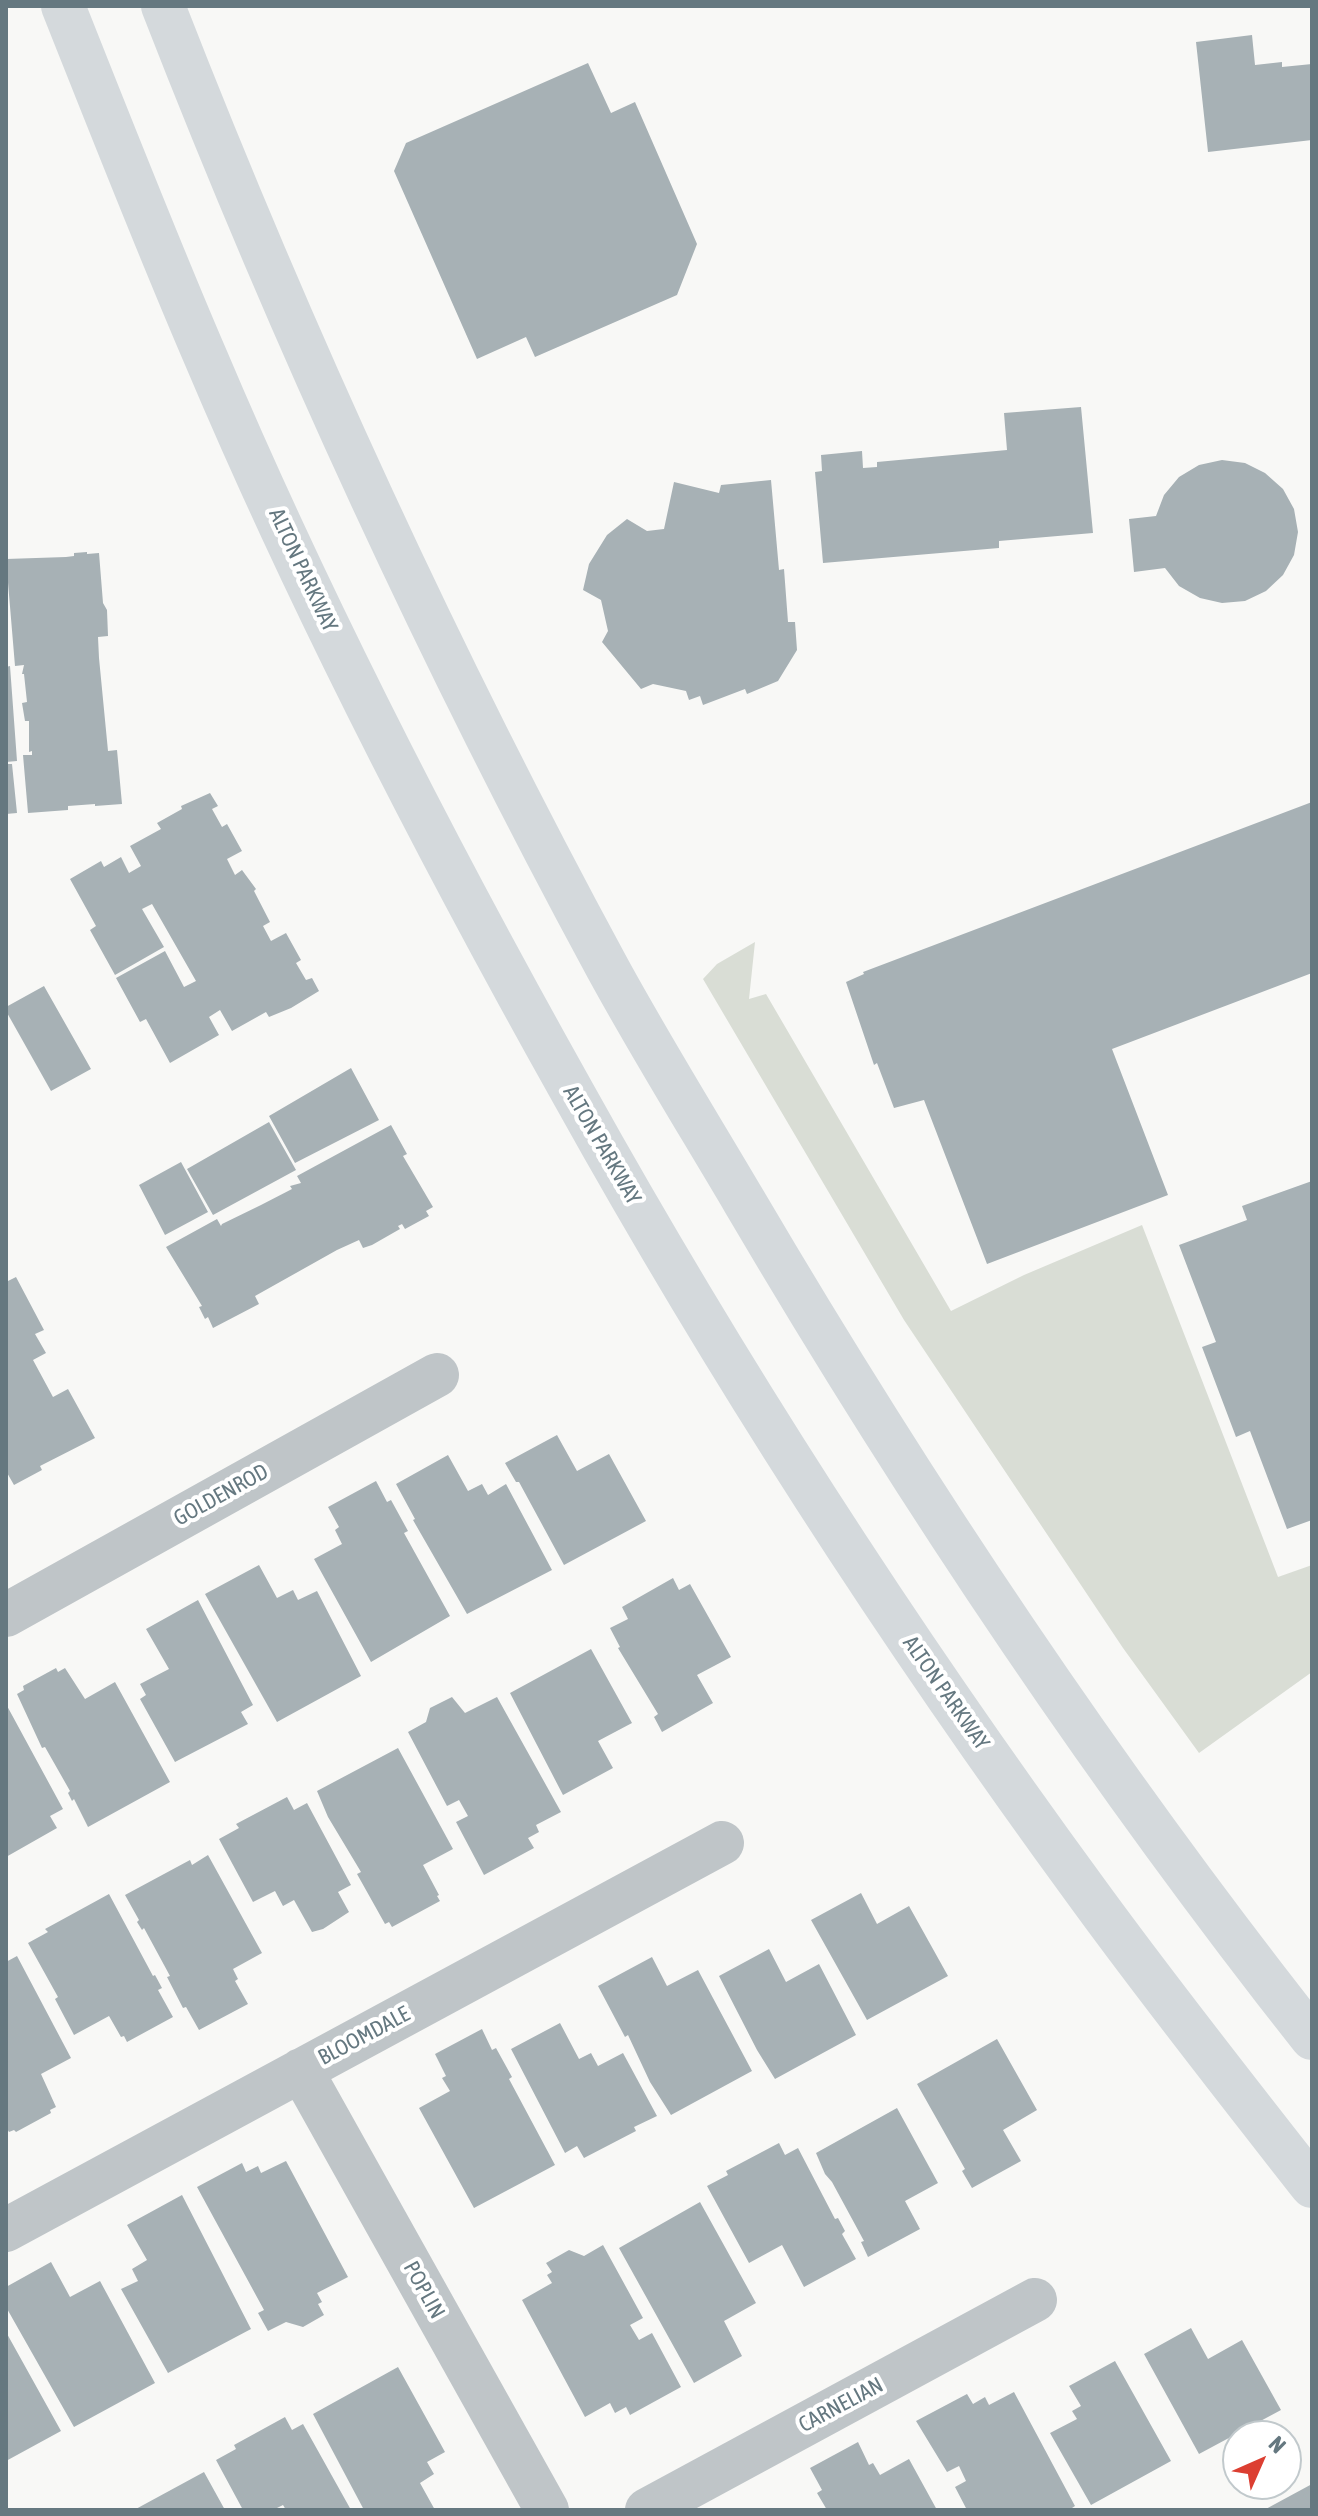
<!DOCTYPE html>
<html>
<head>
<meta charset="utf-8">
<style>
  body { margin:0 }
  #map { position:relative; width:1318px; height:2516px; overflow:hidden; background:#f8f8f6; font-family:"Asap Condensed",sans-serif }
  canvas { display:block }
  .frame { position:absolute; inset:0; border:8px solid #657880; pointer-events:none }
  .north { position:absolute; left:1222px; top:2420px; width:80px; height:80px; box-sizing:border-box; background:#fff; border:2px solid #c1c9cc; border-radius:50%; rotate:45deg; font-size:22px; font-weight:700; line-height:32px; text-align:center; color:#657880 }
  .north::after { content:''; display:block; margin:auto; width:28px; height:36px; background:#dc3f32; clip-path:polygon(50% 0,100% 100%,50% 72%,0 100%) }
</style>
</head>
<body>
<div id="map">
<canvas width="1318" height="2516"></canvas>
<div class="frame"></div>
<div class="north">N</div>
</div>
<script>
const ctx = document.querySelector('canvas').getContext('2d');
ctx.lineJoin = 'round';
function paint(path, color) { ctx.fillStyle = color; ctx.fill(path, 'evenodd'); }
function stroke(path, color, width, dash) { ctx.strokeStyle = color; ctx.lineWidth = width; ctx.lineCap = dash ? 'butt' : 'round'; ctx.setLineDash(dash || []); ctx.stroke(path); }
function label(font, color, halo, rows, align = 'center') {
  ctx.font = font + ' "Asap Condensed",sans-serif'; ctx.lineWidth = 8; ctx.setLineDash([]); ctx.textBaseline = 'middle'; ctx.strokeStyle = halo; ctx.fillStyle = color; for (const [text, x, y, turn = 0] of rows) {
    ctx.save(); ctx.translate(x, y); ctx.rotate((+turn || 0) * Math.PI / 180); ctx.textAlign = isNaN(turn) ? turn : align; if (halo) ctx.strokeText(text, 0, 0); ctx.fillText(text, 0, 0); ctx.restore();
  }
}
paint(new Path2D(`
  M755 942 749 999 766 994 951 1311 1024 1275 1142 1225 1278 1577 1312 1565V1672L1199 1753 1123 1648 904 1320 703 979 717 964Z`), '#d9ddd5');
paint(new Path2D(`
  M1252 35 1255 65 1282 62V67L1312 64V140L1208 152 1196 42Z
  M588 63 611 113 635 102 697 244 677 295 535 357 526 337 477 359 394 171 406 143Z
  M1081 407 1093 533 999 541V548L823 563 815 472 822 471 821 455 862 451 863 468 877 467V462L1007 450 1004 413Z
  M1222 460 1245 463 1265 473 1283 489 1294 509 1298 532 1294 555 1283 575 1266 591 1245 601 1222 603 1200 598 1179 586 1165 568 1134 572 1129 519 1156 516 1164 495 1179 477 1199 465Z
  M771 480 779 570 784 569 788 622H795L797 650 778 681 747 694 745 689 703 705 700 696 689 700 686 691 653 684 641 689 602 642 608 631 601 600 583 590 589 564 607 535 627 519 647 531 664 529 674 482 719 493 721 485Z
  M87 552V554L99 553 103 603 107 610 108 636 98 637 99 658 108 751 117 750 122 804 95 806V804L68 806V810L28 813 23 755H32V751L29 752V721H25L22 703 27 702 24 674H22L24 665 15 666 6 559 66 557 74 556V553Z
  M10 666 17 761 6 762V667Z
  M6 764H12L17 813 6 814Z
  M210 793 218 806 212 809 222 827 227 824 242 851 227 859 235 875 242 870 256 889 254 891 270 922 263 926 271 941 286 933 301 960 296 963 306 980 312 978 319 991 291 1008 269 1017 266 1012 232 1031 220 1010 209 1017 219 1035 170 1063 146 1019 140 1022 116 978 165 951 184 987 196 981 152 904 142 909 164 947 115 975 90 930 96 926 70 879 101 861 104 867 121 857 129 873 141 866 130 846 161 829 157 823 182 809 181 806Z
  M1312 802V973L1112 1049 1168 1195 987 1264 924 1100 894 1108 877 1063 874 1065 846 982 864 974 863 972Z
  M44 986 91 1069 51 1091 6 1011V1007Z
  M351 1068 379 1120 295 1163 269 1116Z
  M269 1122 296 1170 213 1215 187 1169Z
  M391 1125 407 1154 403 1156 433 1207 426 1211 429 1216 405 1229 402 1224 398 1226 400 1229 372 1245 363 1248 359 1240 337 1250 255 1296 259 1304 213 1328 208 1317 205 1319 199 1307 202 1306 166 1247 217 1219 221 1226 222 1224 261 1205 292 1189 290 1186 301 1183 297 1176Z
  M181 1162 208 1212 165 1235 139 1185Z
  M1312 1181V1520L1287 1529 1250 1431 1236 1437 1202 1347 1216 1342 1179 1245 1247 1220 1242 1206Z
  M16 1277 44 1330 35 1334 46 1353 33 1360 53 1397 68 1389 95 1438 40 1466 42 1470 14 1485 6 1471V1282Z
  M557 1435 577 1471 609 1454 646 1521 564 1565 519 1482H516L505 1463Z
  M448 1455 468 1491 482 1484 488 1495 506 1484 552 1570 467 1614 413 1520 415 1519 396 1484Z
  M376 1481 387 1502 391 1500 408 1531 404 1533 450 1616 371 1662 314 1559 342 1544 335 1530 339 1527 328 1507Z
  M259 1565 277 1598 293 1590 298 1600 317 1591 361 1676 277 1722 205 1594Z
  M673 1578 679 1590 690 1584 731 1657 697 1675 713 1703 662 1732 654 1717 658 1714 618 1648 620 1647 610 1628 628 1619 622 1607Z
  M198 1600 253 1705 241 1712 248 1724 175 1762 140 1699 146 1695 140 1684 169 1669 146 1629Z
  M591 1649 632 1723 598 1741 613 1768 563 1795 510 1693Z
  M56 1668 58 1672 65 1668 85 1699 115 1682 170 1782 88 1827 74 1799 72 1801 68 1793 70 1791 45 1747 42 1748 17 1694 24 1690 23 1686Z
  M452 1697 465 1713 497 1697 561 1812 536 1825 539 1832 528 1838 534 1848 484 1875 456 1822 468 1816 459 1800 447 1806 408 1732 426 1722 430 1708Z
  M6 1704 63 1809 50 1816 57 1828 6 1857Z
  M398 1748 453 1849 423 1865 439 1895 437 1896 440 1901 392 1927 389 1922 385 1924 357 1874 361 1872 328 1817 317 1791Z
  M287 1797 294 1810 307 1803 351 1885 338 1892 349 1912 323 1929 312 1932 294 1900 283 1906 275 1891 253 1902 219 1839 239 1828 236 1824Z
  M208 1855 262 1953 233 1969 238 1979 235 1981 248 2004 199 2030 186 2007 183 2008 167 1977 170 1976 144 1928 142 1930 137 1922 139 1920 125 1895 190 1860 192 1865Z
  M861 1893 877 1924 909 1906 948 1976 867 2020 811 1920Z
  M109 1894 153 1976 155 1975 162 1988 158 1990 173 2017 127 2042 124 2036 121 2037 109 2016 74 2035 55 1999 58 1997 28 1943 48 1932 45 1929Z
  M769 1949 786 1982 819 1964 856 2035 775 2079 757 2050 719 1976Z
  M17 1956 71 2058 41 2074 56 2107 50 2110 51 2113 16 2132 14 2130 9 2132 6 2127V1962Z
  M652 1957 667 1986 698 1970 752 2071 671 2115 650 2082 628 2035 625 2037 598 1986Z
  M560 2023 579 2059 591 2053 598 2066 623 2053 657 2116 634 2127 636 2131 584 2158 577 2146 565 2153 511 2049Z
  M482 2029 492 2050 496 2048 512 2077 509 2079 555 2165 474 2208 419 2108 450 2091 442 2078 446 2076 435 2054Z
  M997 2039 1037 2110 1003 2130 1021 2161 972 2188 962 2171 965 2169 917 2084Z
  M897 2108 938 2183 905 2201 920 2229 868 2257 861 2242 864 2241 832 2182 825 2174 816 2153Z
  M779 2143 785 2155 798 2148 835 2219 838 2218 845 2231 842 2234 856 2259 804 2287 782 2245 749 2263 707 2186 728 2175 726 2171Z
  M286 2161 348 2277 317 2293 322 2302 318 2304 324 2315 303 2327 286 2322 268 2331 258 2313 264 2310 197 2187 242 2163 246 2172 258 2166 261 2173Z
  M182 2195 251 2329 168 2373 121 2289 138 2281 132 2269 147 2260 127 2225Z
  M700 2202 756 2303 724 2321 742 2356 694 2383 619 2248Z
  M603 2245 643 2318 630 2325 639 2340 652 2333 681 2387 630 2415 626 2407 615 2413 610 2403 585 2417 522 2300 552 2283 547 2275 552 2272 546 2263 569 2250 584 2256Z
  M51 2262 70 2297 100 2281 155 2383 74 2427 6 2307V2287Z
  M1191 2328 1208 2359 1242 2340 1281 2410 1199 2454 1144 2354Z
  M6 2332 61 2431 6 2461Z
  M1115 2361 1171 2461 1091 2505 1050 2433 1077 2419 1072 2411 1081 2406 1069 2386Z
  M398 2367 445 2452 427 2462 434 2474 420 2483 435 2510H364L313 2414Z
  M1014 2392 1075 2506 1069 2510H967L955 2487 966 2481 959 2466 947 2472 916 2421 967 2394 973 2404 985 2397 989 2405Z
  M285 2417 292 2430 303 2424 351 2510H286L283 2505 273 2510H243L216 2460 236 2449 234 2445Z
  M858 2442 869 2465 873 2463 880 2475 909 2459 937 2510H827L817 2493 822 2490 810 2468Z
  M204 2472 225 2510H134Z
  M1312 2484V2510H1264Z`), '#a7b1b5');
stroke(new Path2D(`
  M6 1615 437 1375
  M301 2070 547 2510
  M6 2230 722 1843
  M647 2510 1035 2300`), '#bfc5c8', 44);
stroke(new Path2D(`
  M63 6C110 124 156 242 206 358 312 609 441 858 574 1095 728 1372 901 1639 1088 1894 1160 1993 1236 2089 1312 2186
  M163 6C291 335 439 657 607 967 650 1046 698 1123 744 1201 915 1492 1103 1773 1312 2038`), '#d4d9dc', 44);
label('22px', '#657880', '#fff', [
  ["ALTON PARKWAY",303,570,65],
  ["ALTON PARKWAY",602,1145,60],
  ["GOLDENROD",221,1495,-29],
  ["ALTON PARKWAY",946,1693,55],
  ["BLOOMDALE",364,2036,-28],
  ["POPLIN",424,2290,61],
  ["CARNELIAN",841,2405,-28]
]);
</script>
</body>
</html>
